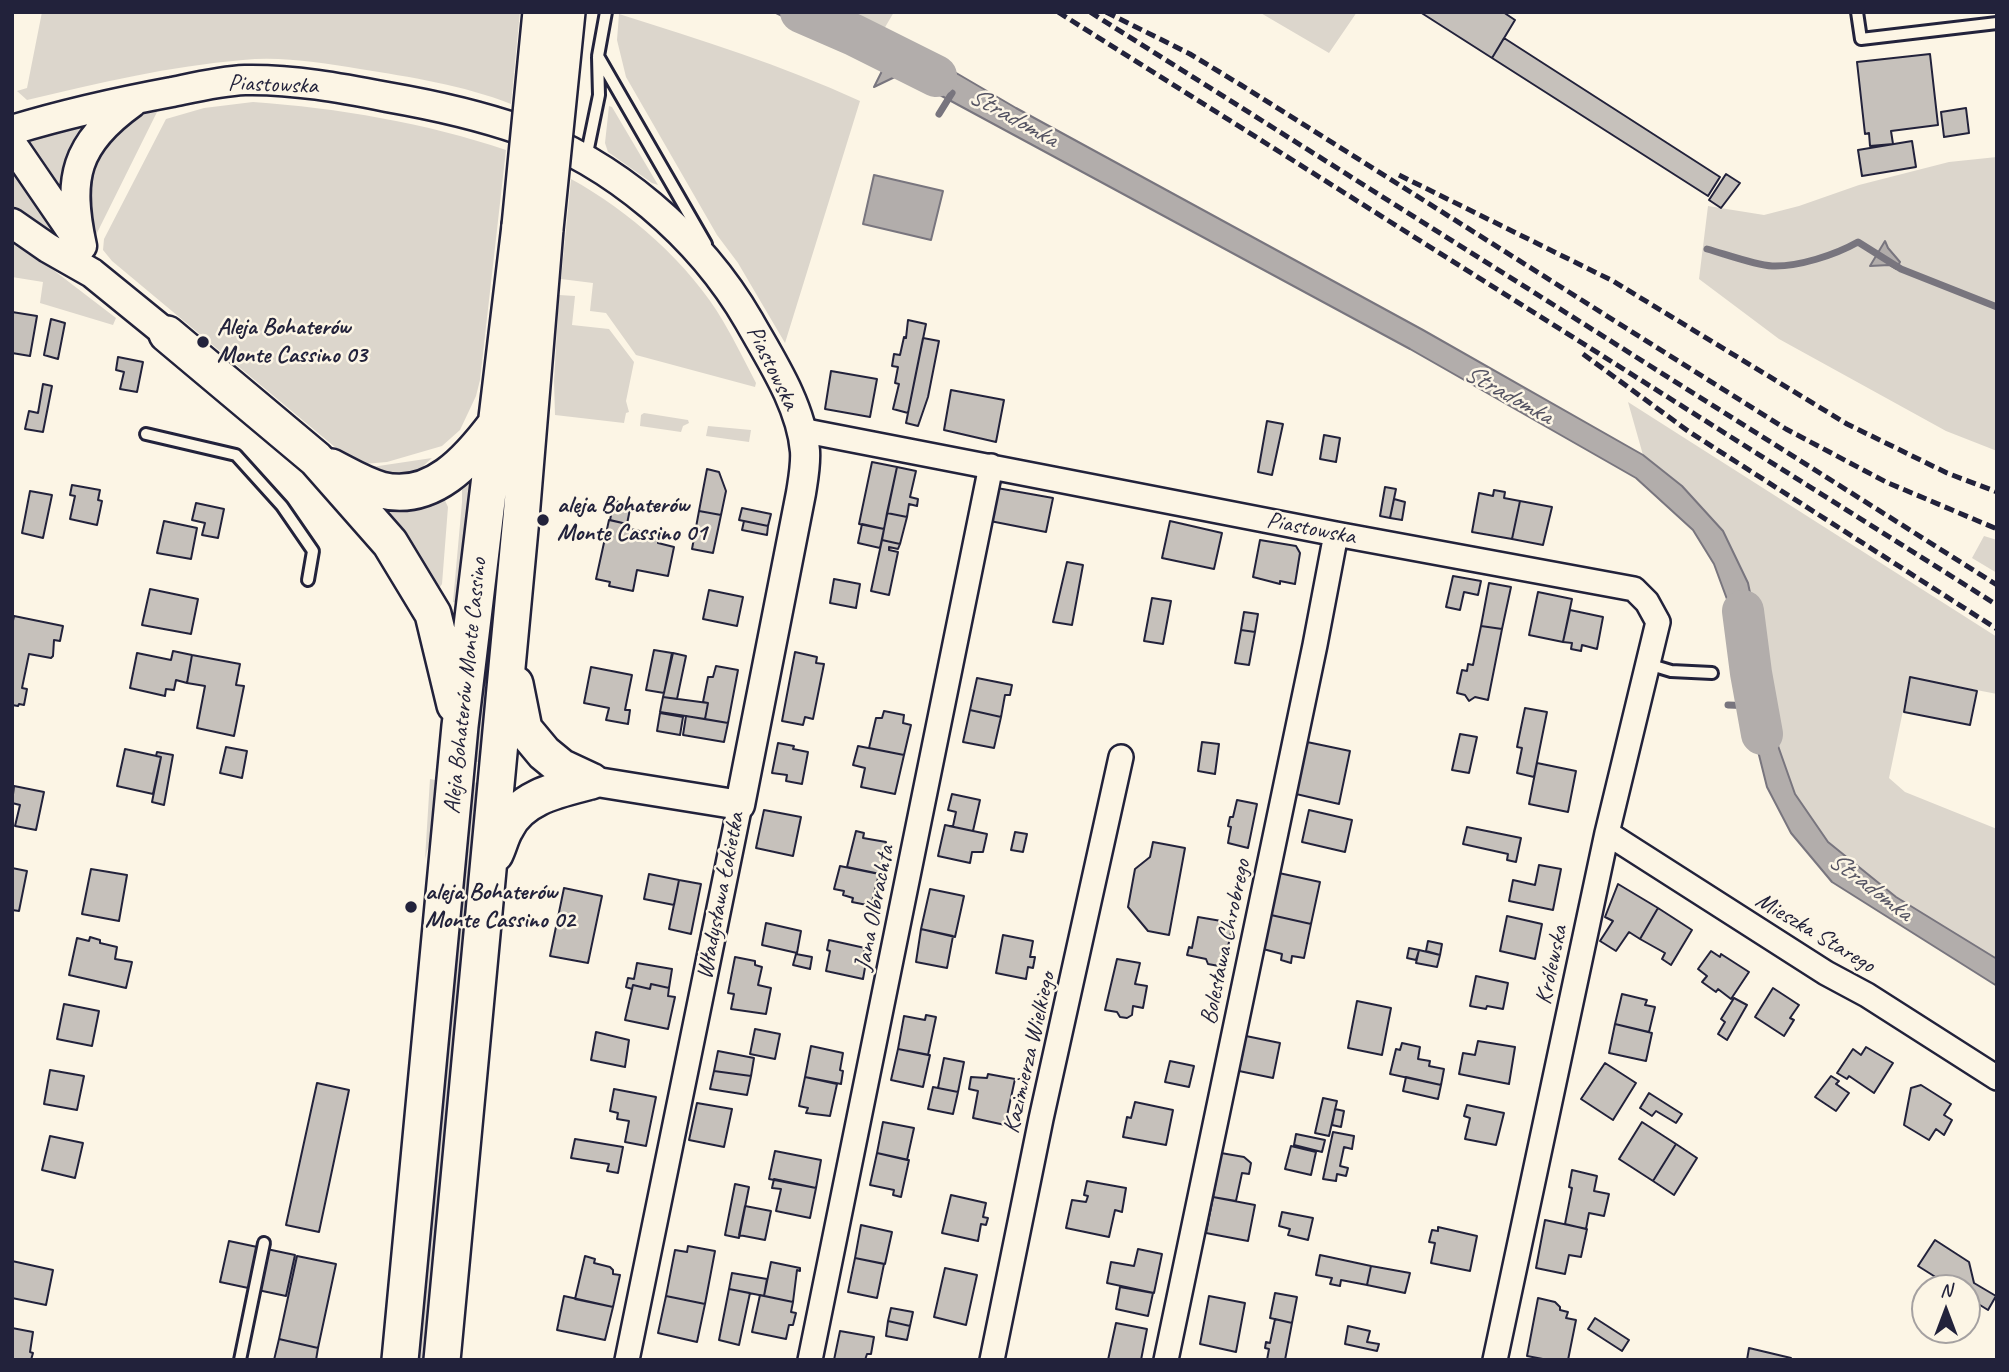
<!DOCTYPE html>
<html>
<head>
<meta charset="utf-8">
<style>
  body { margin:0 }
  #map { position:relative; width:2009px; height:1372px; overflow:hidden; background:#fcf5e5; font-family:Caveat,sans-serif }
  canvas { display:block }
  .frame { position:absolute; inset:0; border:14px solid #22223b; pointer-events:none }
  .north { position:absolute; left:1911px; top:1274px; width:70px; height:70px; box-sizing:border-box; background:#fcf5e5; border:2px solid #a5a1a1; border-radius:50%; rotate:0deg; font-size:19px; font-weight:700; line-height:28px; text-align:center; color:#22223b }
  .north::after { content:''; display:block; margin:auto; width:24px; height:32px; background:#22223b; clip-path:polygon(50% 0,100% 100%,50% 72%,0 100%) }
</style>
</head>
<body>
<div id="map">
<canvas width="2009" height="1372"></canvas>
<div class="frame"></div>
<div class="north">N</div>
</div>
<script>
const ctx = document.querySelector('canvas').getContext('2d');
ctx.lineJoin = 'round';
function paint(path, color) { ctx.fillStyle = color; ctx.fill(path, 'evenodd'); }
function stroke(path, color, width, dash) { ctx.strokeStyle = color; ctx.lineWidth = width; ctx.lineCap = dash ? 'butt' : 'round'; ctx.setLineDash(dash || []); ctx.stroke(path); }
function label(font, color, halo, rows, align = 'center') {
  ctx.font = font + ' Caveat,sans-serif'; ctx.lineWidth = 5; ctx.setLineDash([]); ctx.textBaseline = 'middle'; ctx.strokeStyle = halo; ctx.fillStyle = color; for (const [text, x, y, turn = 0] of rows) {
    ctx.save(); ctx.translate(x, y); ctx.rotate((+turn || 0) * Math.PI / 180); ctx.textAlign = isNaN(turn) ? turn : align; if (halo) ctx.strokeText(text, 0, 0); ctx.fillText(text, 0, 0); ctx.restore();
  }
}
paint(new Path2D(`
  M42 12H520L511 104C463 85 410 77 360 69 321 63 282 56 243 60 170 66 98 83 27 100L17 91 27 88Z
  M844 12H894L884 29Z
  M1259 12H1357L1329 53Z
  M619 14C701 40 782 65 860 101L785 343 738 263 717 235 626 77 617 40Z
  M253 102C338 108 426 123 506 150L480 380 476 396 460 430 442 446 387 462 364 464 348 458 112 261 103 250 104 239 166 119 204 108Z
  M609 106 612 107 658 185 652 183 608 152 605 143Z
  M158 110 92 243 85 228 94 151 140 115Z
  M92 122 62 205 21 142Z
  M1997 157V451L1946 431 1779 339 1699 279 1708 206 1764 215 1799 206 1859 185 1949 162Z
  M12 158 70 253 12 209Z
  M571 179C628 210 690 264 723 321 735 341 745 362 756 383L755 387 636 355 606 313 590 311 593 283 561 279Z
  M12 233 22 246 116 318 113 325 40 303 43 282 12 277Z
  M559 295 575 296 572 325 609 329 634 362 626 401 629 412 626 413 624 423 555 415 554 381Z
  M1628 402 1997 637V694L1910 677 1889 778 1905 792 1997 829V959L1896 897 1828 842 1795 794 1771 726 1759 678 1757 627 1748 583 1682 486 1643 455Z
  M644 413 688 420 689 423 683 426 681 432 640 426 641 415Z
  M708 426 751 430 749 442 706 436Z
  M432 458 407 481 365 468Z
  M474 468 463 604 453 602 462 502V479Z
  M442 494 448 507 442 584 436 593 382 507Z
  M1984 536 1997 540V573L1972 558Z
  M487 623H498L483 762H473Z
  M430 779 435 780 429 844 425 859Z
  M469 782 481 783 429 1360H412Z`), '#dcd6cc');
const water = new Path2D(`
  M774 12H844L885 32 871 59Z
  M893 36 1016 108 1423 330 1643 455 1682 486 1723 531 1748 583 1757 627V668H1741L1731 610 1714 564 1693 530 1636 478 1410 349 901 74 874 87 884 67 879 64Z
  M874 175 943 191 931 240 863 224Z
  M1885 241 1888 248 1900 262 1896 269 1889 265 1870 266Z
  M1743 678H1759L1771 726 1795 794 1828 842 1896 897 1997 959V986L1832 882 1791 833 1767 787 1748 711Z`);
paint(water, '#b2adab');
stroke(water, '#78757e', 2);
stroke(new Path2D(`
  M939 114 952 93
  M1707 249C1725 254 1755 265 1772 266 1798 267 1835 255 1858 242L1901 269 1997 307
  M1728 705 1755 706`), '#78757e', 7);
stroke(new Path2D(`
  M801 12 854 35 936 76
  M1743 611 1751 673 1762 734`), '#b2adab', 42);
const building = new Path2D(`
  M1420 12H1503L1515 20 1492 58Z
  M1504 38 1720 177 1708 196 1492 58Z
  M1930 54 1938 125 1891 131 1893 144 1870 146 1869 133 1865 134 1857 62Z
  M1966 108 1969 133 1944 137 1941 112Z
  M1912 141 1916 167 1862 176 1858 150Z
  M1726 174 1740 183 1721 208 1709 200Z
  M12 312 37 316 30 356 12 353Z
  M51 319 65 323 58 359 44 355Z
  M908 320 926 324 908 413 893 409 899 384 895 383 898 367 892 366 894 354 900 355 904 337 906 338Z
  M923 338 939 341 928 397 918 426 906 423Z
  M118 357 143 362 137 392 120 389 124 372 116 370Z
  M831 371 877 379 870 417 825 409Z
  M43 384 52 386 43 432 25 429 29 411 38 413Z
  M951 390 1004 400 996 442 944 430Z
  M1267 421 1283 424 1272 475 1258 472Z
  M1324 435 1340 438 1336 462 1320 459Z
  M872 462 897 467 884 529 859 524Z
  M897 467 916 471 910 497 918 499 917 506 909 504 907 517 887 513Z
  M707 469 719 472 726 491 721 515 699 511Z
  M72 485 100 490 98 500 102 501 97 525 70 519 75 496 70 495Z
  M1385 487 1396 489 1390 518 1380 516Z
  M997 488 1053 498 1046 532 990 521Z
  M1494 490 1505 492 1504 498 1520 501 1512 539 1472 532 1479 493 1493 496Z
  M30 491 52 495 43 538 22 533Z
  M1394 499 1405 502 1402 520 1390 518Z
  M614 501 631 504 627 524 610 520Z
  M1520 501 1552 507 1543 545 1512 539Z
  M196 503 224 509 218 538 202 535 205 523 192 520Z
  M742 508 771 514 768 526 739 520Z
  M699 511 721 515 713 553 692 549Z
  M887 513 907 517 900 544 882 540Z
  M609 520 627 524 626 528 644 532 643 536 658 539V543L674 547 668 576 637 570 633 591 609 586 610 582 596 579Z
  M164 521 197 528 191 559 157 553Z
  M744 521 768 526 767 535 742 530Z
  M1170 521 1222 533 1214 569 1162 558Z
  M862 524 884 529 880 548 858 543Z
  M882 540 900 544 898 549 889 547V550L898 552 889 595 871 591Z
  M1260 540 1296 546 1300 553 1295 584 1280 581V584L1253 577Z
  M1067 562 1083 565 1072 625 1053 622Z
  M1453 576 1481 581 1478 595 1464 592 1460 610 1446 607Z
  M834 579 860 584 856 608 830 603Z
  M1489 583 1511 587 1502 629 1481 626Z
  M150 589 198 599 191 634 142 625Z
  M709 590 743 597 737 626 703 619Z
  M1538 592 1572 599 1563 642 1529 635Z
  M1152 598 1171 601 1163 644 1144 641Z
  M1570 610 1603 617 1597 649 1582 645 1581 651 1571 649 1572 643 1563 642Z
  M1244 612 1258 614 1255 632 1241 630Z
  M14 616 63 626 60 641 54 640 53 656 51 658 29 654 22 688 27 689 24 705 19 704 18 706 12 705V625Z
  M1481 626 1502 629 1488 700 1475 697 1469 701 1465 695 1457 693 1462 670 1467 671 1468 664 1473 665Z
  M1241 630 1255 632 1249 665 1235 663Z
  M654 650 672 653 664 693 646 690Z
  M173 651 192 655 187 683 176 680 174 690 166 689 165 696 130 688 137 653 171 660Z
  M795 652 817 657 816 663 824 664 813 719 805 717 803 725 782 721Z
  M673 653 686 656 677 699 663 697Z
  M192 655 240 664 236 685 244 686 234 736 197 728 205 686 187 683Z
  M716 666 738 670 728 723 705 719 708 703 703 702 708 677H713Z
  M591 667 632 675 625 710H630L628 724 606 720 609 708 584 703Z
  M1910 677 1977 691 1970 725 1904 712Z
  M977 678 1012 685 1010 695H1005L1001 717 970 710Z
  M663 697 708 703 705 719 660 712Z
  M1525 708 1547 712 1534 777 1517 773 1522 748 1517 747Z
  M970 710 1001 717 994 748 963 742Z
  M884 711 904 715 903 723 911 725 904 755 869 748 876 718H882Z
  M660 713 683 717 680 735 657 731Z
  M686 716 728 723 724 742 683 735Z
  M1460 734 1477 737 1469 773 1452 770Z
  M1202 742 1219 744 1215 774 1198 771Z
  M1307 742 1350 751 1339 804 1296 794Z
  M778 743 794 746 793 749 808 752 802 784 786 781 787 775 772 773Z
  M858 746 904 755 895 794 861 787 865 768 853 765Z
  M226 747 247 751 242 778 220 773Z
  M125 749 161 757 153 794 117 786Z
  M157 752 173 755 164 805 152 802 161 757 156 756Z
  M1537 763 1576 771 1568 812 1529 804Z
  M14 786 44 792 36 830 15 826 20 805 12 803Z
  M952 794 980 800 973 831 949 826H953L956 812 948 810Z
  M1237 800 1257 804 1248 848 1228 843 1231 827 1228 826 1230 817H1233Z
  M764 810 801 817 793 856 756 848Z
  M1309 810 1352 820 1345 852 1302 842Z
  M945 825 987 834 983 852H972L970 863 938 856Z
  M1467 827 1521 838 1516 862 1507 860 1508 854 1463 844Z
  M856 831 864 833 863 838 886 842 880 874 847 867Z
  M1015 832 1027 834 1023 852 1011 850Z
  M1153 842 1185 848 1169 935 1148 931 1128 907 1135 869 1150 857Z
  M1539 865 1561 869 1553 910 1509 901 1513 880 1535 885Z
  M840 866 879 874 872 902 868 901 867 905 852 902 853 898 843 895 844 891 834 889Z
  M12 868 27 871 19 911 12 910Z
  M91 869 127 875 119 921 82 914Z
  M1279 873 1320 882 1311 924 1271 915Z
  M649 874 679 880 674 905 644 899Z
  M679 880 701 884 691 934 669 929Z
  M1618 884 1658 908 1640 939 1629 932 1616 951 1600 941 1613 921 1605 917Z
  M564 888 602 896 588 963 550 956Z
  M930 889 964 896 955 937 921 929Z
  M1658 908 1692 930 1671 965 1662 959 1665 953 1640 939Z
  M1271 915 1311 924 1304 958 1292 956 1291 963 1281 960 1282 954 1263 949Z
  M1507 916 1542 924 1535 959 1500 951Z
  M1198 917 1233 923 1225 961 1219 966 1208 964 1206 959 1187 955 1189 947 1192 948Z
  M766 923 801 931 797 953 762 945Z
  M921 929 953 936 947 968 916 962Z
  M1003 935 1033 941 1030 957H1035L1033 968 1028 967 1026 979 996 973Z
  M90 937 100 940V943L117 947 115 959 132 962 126 988 69 975 77 938 89 941Z
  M829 940 865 948 862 961 866 962 863 979 826 971 830 951 827 950Z
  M1428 941 1442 944 1440 955 1426 951Z
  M1409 948 1419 950 1416 960 1407 958Z
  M1419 950 1440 955 1437 967 1416 963Z
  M1711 951 1720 957 1721 954 1749 972 1731 999 1718 989 1716 992 1702 982 1707 976 1698 969Z
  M796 954 812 957 810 969 793 965Z
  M735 957 755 961V965L762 967 758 985 771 988 766 1014 731 1009 734 994 728 993Z
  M1117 959 1140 963 1135 984 1147 986 1143 1008 1133 1006 1132 1015 1127 1018 1120 1017 1117 1012 1105 1010Z
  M637 963 672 969 669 988 651 984 650 989 633 985 632 989 626 987 628 978 634 979Z
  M1476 976 1508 983 1503 1009 1487 1006 1486 1009 1470 1006Z
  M651 984 669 988 668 996 675 997 668 1029 625 1020 633 985 650 989Z
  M1773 988 1799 1005 1790 1018 1794 1020 1784 1036 1755 1017Z
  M1622 994 1647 1000 1645 1005 1655 1007 1649 1032 1615 1024Z
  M1734 998 1747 1005 1727 1040 1718 1034 1725 1022 1721 1019Z
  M1357 1001 1391 1008 1382 1055 1348 1048Z
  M64 1004 99 1011 92 1046 57 1039Z
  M926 1015 936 1017 928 1055 898 1049 904 1016 925 1020Z
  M1615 1024 1652 1033 1646 1061 1609 1053Z
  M755 1029 780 1034 775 1059 750 1054Z
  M596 1032 629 1040 625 1067 591 1060Z
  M1246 1036 1280 1043 1273 1078 1239 1071Z
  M1478 1041 1515 1047 1509 1084 1459 1074 1463 1053 1475 1055Z
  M1402 1043 1420 1047 1418 1059 1430 1061 1429 1066 1444 1069 1441 1085 1390 1074 1396 1049 1400 1050Z
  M811 1046 843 1053 840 1070 843 1071 841 1084 805 1077Z
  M1866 1047 1893 1063 1874 1093 1849 1076 1847 1079 1837 1073 1853 1049 1861 1055Z
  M898 1049 930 1055 923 1087 891 1080Z
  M718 1051 754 1058 751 1076 714 1071Z
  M944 1058 964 1062 958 1092 938 1088Z
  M1170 1061 1194 1066 1189 1087 1165 1082Z
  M1605 1063 1636 1083 1613 1120 1581 1099Z
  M50 1070 84 1076 77 1110 44 1104Z
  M714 1071 751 1076 747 1095 710 1089Z
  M988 1074 1015 1079 1005 1125 973 1118 978 1091 969 1089 971 1077 987 1078Z
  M1831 1076 1839 1081 1836 1084 1849 1093 1836 1111 1815 1097Z
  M805 1077 837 1084 830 1116 806 1113 808 1108 799 1106Z
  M1406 1077 1441 1085 1438 1099 1403 1091Z
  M317 1083 349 1090 319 1232 286 1225Z
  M1921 1085 1951 1104 1944 1115 1952 1120 1944 1135 1936 1129 1929 1140 1904 1125 1911 1088Z
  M933 1087 958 1092 953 1114 928 1109Z
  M614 1089 656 1097 646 1146 625 1142 629 1121 617 1119 618 1113 610 1111Z
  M1649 1093 1682 1114 1676 1123 1656 1111 1652 1116 1640 1108Z
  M1323 1098 1337 1101 1329 1136 1315 1133Z
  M1135 1102 1173 1110 1166 1145 1123 1137 1127 1117 1131 1118Z
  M697 1103 732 1109 724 1147 689 1140Z
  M1467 1105 1504 1113 1496 1145 1465 1139 1470 1118 1464 1116Z
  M1335 1109 1344 1111 1341 1127 1332 1125Z
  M883 1122 914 1128 907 1160 877 1153Z
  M1642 1122 1676 1144 1653 1181 1619 1159Z
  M1333 1132 1354 1136 1352 1149 1344 1147 1340 1166 1348 1168 1346 1176 1337 1174 1336 1181 1323 1179Z
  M1296 1134 1325 1140 1322 1152 1294 1145Z
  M50 1136 83 1143 75 1178 42 1170Z
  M575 1139 623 1147 618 1173 607 1171 609 1164 571 1158Z
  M1676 1144 1697 1158 1674 1195 1653 1181Z
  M1291 1146 1316 1152 1311 1175 1285 1169Z
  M775 1151 821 1160 816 1188 769 1179Z
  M877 1153 909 1160 901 1197 893 1195 894 1190 870 1185Z
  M1221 1153 1244 1157 1251 1163 1249 1174 1242 1173 1236 1201 1213 1197Z
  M1572 1170 1597 1176 1594 1191 1609 1194 1604 1216 1589 1213 1586 1229 1565 1224 1572 1188 1569 1187Z
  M774 1179 816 1188 810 1218 776 1211 781 1189 772 1188Z
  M1087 1181 1126 1188 1122 1212 1115 1210 1109 1237 1066 1228 1072 1200 1086 1202 1088 1196 1084 1195Z
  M735 1184 749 1187 739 1238 725 1235Z
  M951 1195 986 1203 983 1217 988 1218 986 1225 981 1224 978 1241 942 1233Z
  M1213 1197 1255 1205 1248 1241 1206 1233Z
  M745 1206 771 1211 765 1240 739 1235Z
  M1282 1212 1313 1218 1308 1240 1288 1235 1290 1229 1279 1226Z
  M1545 1220 1587 1229 1581 1257 1569 1255 1565 1274 1536 1268Z
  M861 1225 892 1232 885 1264 855 1258Z
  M1438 1227 1477 1236 1470 1271 1431 1263 1435 1243 1429 1242 1432 1230 1438 1231Z
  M1935 1240 1969 1262 1974 1283 1996 1296 1988 1310 1967 1297V1288H1953L1918 1266Z
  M229 1241 295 1255 286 1296 220 1282Z
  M688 1246 715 1251 705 1304 666 1296 675 1250 687 1252Z
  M1138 1249 1162 1254 1154 1293 1107 1283 1111 1262 1134 1266Z
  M1320 1255 1371 1266 1367 1285 1341 1280 1340 1286 1330 1284 1332 1278 1316 1275Z
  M297 1256 336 1264 318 1348 279 1339Z
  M585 1256 595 1259 594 1263 610 1267 613 1270V1274L620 1275 613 1307 575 1299Z
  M855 1258 884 1264 877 1298 848 1292Z
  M12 1261 53 1270 46 1305 12 1298Z
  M771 1262 800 1268V1271L797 1270 793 1302 764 1296Z
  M1371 1266 1410 1273 1405 1293 1367 1285Z
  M945 1268 977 1275 966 1325 934 1317Z
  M732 1273 767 1279 764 1296 729 1289Z
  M1120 1287 1153 1293 1148 1316 1116 1309Z
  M729 1289 750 1293 739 1345 719 1340Z
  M1275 1293 1297 1297 1292 1323 1270 1318Z
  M760 1295 793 1302 791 1312 796 1313 793 1325H789L786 1339 752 1332Z
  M564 1296 613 1307 605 1340 557 1330Z
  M666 1296 705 1304 697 1342 658 1333Z
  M1209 1296 1245 1303 1236 1352 1200 1344Z
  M1538 1298 1555 1302 1560 1307V1310L1568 1312 1566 1318 1576 1320 1568 1360H1548L1527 1356Z
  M891 1308 913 1312 910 1326 888 1321Z
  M1595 1318 1629 1340 1622 1351 1588 1329Z
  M1275 1319 1292 1323 1285 1360H1267L1269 1349 1265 1348 1266 1342 1270 1343Z
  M888 1321 910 1326 907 1340 886 1336Z
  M1116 1323 1147 1329 1141 1360H1108Z
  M1348 1326 1370 1331 1367 1342 1379 1344 1377 1351 1345 1344Z
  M12 1328 33 1332 30 1352 33 1353 31 1360H12Z
  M840 1331 874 1337 871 1354H867L865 1360H834Z
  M279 1339 318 1348 316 1360H274Z
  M1749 1348 1791 1358 1790 1360H1747Z`);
paint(building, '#c6c1bb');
stroke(building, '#22223b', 2);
const service = new Path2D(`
  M606 12 598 56 706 244
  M1857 12 1861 39 1997 23
  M586 158 599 95 598 57
  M146 434 236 455 282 506 313 551 308 580
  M1648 664 1671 671 1712 673
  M240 1360 264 1243`);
const minor = new Path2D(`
  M801 430 1336 534 1634 589 1647 602 1658 622 1607 833 1495 1360
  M1607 833 1826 973 1867 995 1997 1078
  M627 1360 740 805
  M810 1360 991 466
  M992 1360 1041 1119 1121 757
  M1166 1360 1315 645 1336 534`);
const tertiary = new Path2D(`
  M12 130C65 114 118 102 172 92 196 87 221 81 245 80 293 79 341 88 387 97 433 105 478 115 521 130 613 162 700 236 749 321 771 360 801 405 805 451 806 465 803 480 801 493L740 805 591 781
  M12 144 77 239
  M12 223 48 248 92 273 167 334
  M82 246C67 178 75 144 132 103`);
const primary = new Path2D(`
  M167 334 316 459 390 543 433 614 455 705
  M331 467C347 475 363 485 381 490 432 503 469 460 496 424
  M515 684 524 729 544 753 561 767 591 781
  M495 854C499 846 501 836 506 828 521 796 561 789 591 781
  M400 1360 460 726 520 226
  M442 1360 521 518 545 229`);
stroke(service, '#22223b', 16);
stroke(minor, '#22223b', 28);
stroke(tertiary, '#22223b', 33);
stroke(primary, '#22223b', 40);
stroke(service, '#fcf5e5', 10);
stroke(minor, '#fcf5e5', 23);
stroke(tertiary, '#fcf5e5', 28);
stroke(primary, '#fcf5e5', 35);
stroke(new Path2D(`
  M1058 12 1997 605
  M1090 12 1997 585
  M1106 12 1190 54 1241 85 1786 429 1886 482 1997 529
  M1399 175 1613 281 1847 424 1947 473 1997 492
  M1583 354 1688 431 1997 629`), '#22223b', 5, [10, 5]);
const primaryBridge = new Path2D(`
  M520 226 541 12
  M545 229 567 12`);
stroke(primaryBridge, '#22223b', 40, []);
stroke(primaryBridge, '#fcf5e5', 35);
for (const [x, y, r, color] of [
  [203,342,7,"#22223b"],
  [543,520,7,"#22223b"],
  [411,907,7,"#22223b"]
]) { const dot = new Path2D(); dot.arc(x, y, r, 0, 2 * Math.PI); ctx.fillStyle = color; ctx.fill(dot); stroke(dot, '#fcf5e5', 2.5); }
label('24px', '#22223b', '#fcf5e5', [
  ["Piastowska",273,85,2],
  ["Piastowska",772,368,64],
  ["Piastowska",1311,529,11],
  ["Aleja Bohaterów Monte Cassino",466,686,-84],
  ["Władysława Łokietka",721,896,-79],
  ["Jana Olbrachta",875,908,-79],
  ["Mieszka Starego",1815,933,31],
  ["Bolesława Chrobrego",1226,942,-78],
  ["Królewska",1552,965,-78],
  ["Kazimierza Wielkiego",1030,1053,-77]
]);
label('bold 24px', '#22223b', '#fcf5e5', [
  ["Aleja Bohaterów",217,328],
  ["Monte Cassino 03",217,356],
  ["aleja Bohaterów",557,506],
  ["Monte Cassino 01",557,534],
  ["aleja Bohaterów",425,893],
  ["Monte Cassino 02",425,921]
], 'left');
label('italic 26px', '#545362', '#fcf5e5', [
  ["Stradomka",1013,118,29],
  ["Stradomka",1508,395,29],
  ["Stradomka",1870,887,37]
]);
</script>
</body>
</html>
